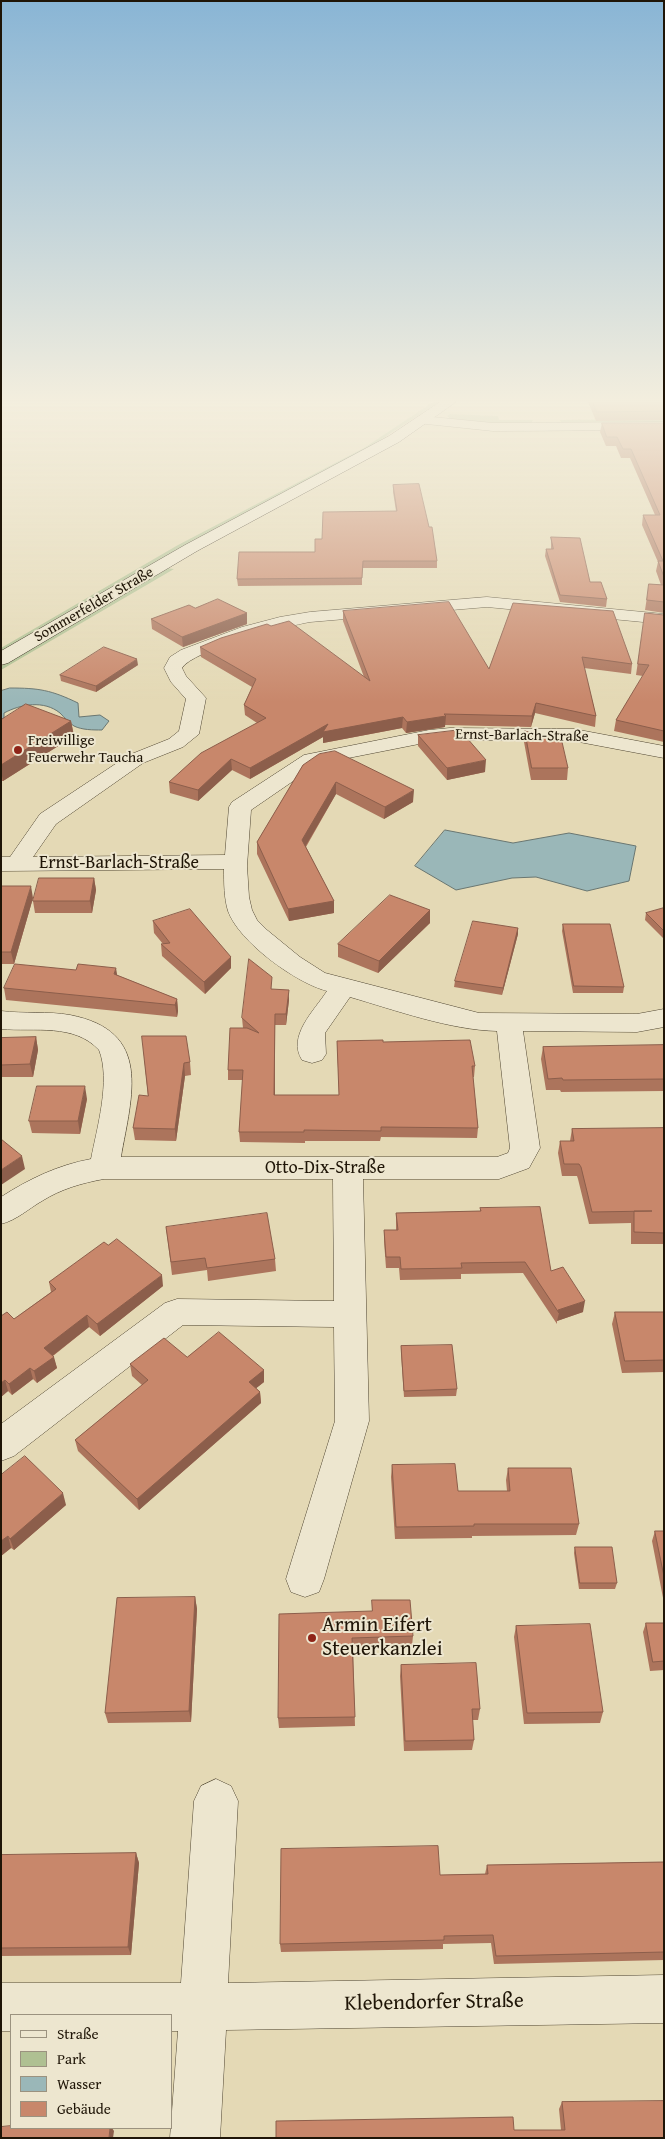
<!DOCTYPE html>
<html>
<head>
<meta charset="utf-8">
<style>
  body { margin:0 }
  #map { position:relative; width:665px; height:2139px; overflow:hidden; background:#e4d9b5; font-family:"Gentium Book Plus",serif }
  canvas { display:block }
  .frame { position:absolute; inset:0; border:2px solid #1f1507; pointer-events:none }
  .legend { position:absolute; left:10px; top:2014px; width:162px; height:115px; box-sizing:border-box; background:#ede6cf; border:1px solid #9b927f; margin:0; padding:6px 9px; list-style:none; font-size:15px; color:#1f1507 }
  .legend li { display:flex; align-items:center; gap:10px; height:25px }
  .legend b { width:25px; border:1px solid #9b927f }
</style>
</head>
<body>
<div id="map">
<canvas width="665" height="2139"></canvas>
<div class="frame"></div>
<ul class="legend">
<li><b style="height:6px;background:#ede6cf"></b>Straße</li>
<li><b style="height:14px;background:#afc092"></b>Park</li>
<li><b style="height:14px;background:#9ab7b8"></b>Wasser</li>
<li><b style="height:14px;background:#c8876b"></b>Gebäude</li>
</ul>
</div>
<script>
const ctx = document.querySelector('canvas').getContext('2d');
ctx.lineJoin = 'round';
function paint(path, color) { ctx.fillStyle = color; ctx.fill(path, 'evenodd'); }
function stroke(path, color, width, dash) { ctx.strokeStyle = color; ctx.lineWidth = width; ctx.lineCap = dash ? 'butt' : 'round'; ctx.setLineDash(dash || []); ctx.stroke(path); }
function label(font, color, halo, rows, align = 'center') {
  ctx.font = font + ' "Gentium Book Plus",serif'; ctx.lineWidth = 4; ctx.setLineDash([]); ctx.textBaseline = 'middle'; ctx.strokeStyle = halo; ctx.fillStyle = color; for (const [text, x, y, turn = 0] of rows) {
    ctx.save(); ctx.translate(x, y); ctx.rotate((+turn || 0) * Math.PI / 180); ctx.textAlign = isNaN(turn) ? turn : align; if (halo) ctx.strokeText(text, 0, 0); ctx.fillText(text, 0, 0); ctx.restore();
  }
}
paint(new Path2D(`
  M433 402H439L368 448 1 652V648L178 545 364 448Z
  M450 414 498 416 499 420H533L530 425H492L452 420 447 416Z
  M664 419V424L562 425 560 420Z
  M166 568 174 569 1 670V666Z`), '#afc092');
const water = new Path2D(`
  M10 688C39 688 51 690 78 703L79 717 100 715 109 721 102 730C93 730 82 730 74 726 69 723 64 717 60 713 44 700 21 704 4 713V722L1 724V691Z
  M445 830 513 843 569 833 636 846 629 881 587 891 536 877 512 878 456 890 415 866Z`);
paint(water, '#9ab7b8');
stroke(water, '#697671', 1);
const minor = new Path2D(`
  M422 416 493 423 664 422V430L493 431 417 423 415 420 417 417Z
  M487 597 664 614V624L487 607 310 622C287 626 193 650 182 668L186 676 206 698 199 734 183 747 143 763 56 824 33 857 225 855 229 807 232 802 304 755 429 730 450 728 574 729 664 746V758L574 741 450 740 429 742 318 764 251 810 247 866 249 897 252 910 257 920 267 930 300 957 325 973 479 1013 637 1014 664 1009V1027L637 1032 523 1031 540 1148 529 1168 499 1179H363L369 1421 324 1579 319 1592 305 1597 291 1592 286 1579 335 1421 334 1327 183 1325 14 1456 1 1461V1424L165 1303 177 1299 334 1301 333 1179H104C82 1183 61 1189 42 1201 28 1209 17 1220 1 1224V1197C29 1179 58 1165 91 1159 97 1128 111 1080 99 1050 74 1023 35 1032 1 1029V1011C24 1014 48 1011 70 1015 153 1031 132 1095 121 1157H497L508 1153 510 1148 497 1031C450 1030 395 1010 350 997L325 1033 326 1054 322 1060 312 1063 302 1060C287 1036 314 1011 327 991 296 983 239 942 228 911 224 898 224 883 224 869L3 871H1V857H10L40 814 129 755 169 739 179 731 186 699 171 682 164 668 170 657 181 650 242 627 280 617 310 612Z
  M216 1779 231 1786 238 1801 228 1983 664 1975V2023L226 2030 220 2138H170L178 2031H171V2015H11V2031H1V1983H181L194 1801 201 1786Z`);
const secondary = new Path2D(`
  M440 402H456L399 442 197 551 8 663 1 665V651L185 545 389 436Z`);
stroke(minor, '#504632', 1);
stroke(secondary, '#1f1507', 1);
paint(minor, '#ede6cf');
paint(secondary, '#ede6cf');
paint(new Path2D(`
  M588 402H664V420L596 421Z
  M602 423H664V613L645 610 649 584 661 585 656 571 658 562 642 525 643 515H655L630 458H621L616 446H606L600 432Z
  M393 485 429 527 437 561V568H362V585L238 586 237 579 315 552 322 539 396 511 393 492Z
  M551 537 590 582 607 599 606 607 560 602 545 556 546 549H551Z
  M513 603 632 664 631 674 584 668 596 716 595 727 535 713 531 727 445 725V727L406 733 402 728 323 743V737L250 779 232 770 198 801 170 793 169 782 257 723 245 715 244 705 252 687 201 657 200 647 364 677 343 621V611L489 669Z
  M195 608 247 613V624L183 647 152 629 151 619Z
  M645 613 664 615V742L614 731 616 720 643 676 636 675Z
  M138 665 96 692 61 681 60 675Z
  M1 720 71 721 74 736 3 781H1Z
  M525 731 568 768 567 780H531L524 742Z
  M418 735 485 772 447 780 418 746Z
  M303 765 413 802 384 819 336 794 306 847 334 901V913L289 921 257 854V842Z
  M94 878 96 890 92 913H35L33 901Z
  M1 886 33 898 14 964H1Z
  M664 908V939L645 920 646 913Z
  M430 910V923L378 973 338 957V944Z
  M153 921 231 957V968L205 994 162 956 161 944H163L154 933Z
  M563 924 624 987 623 993H573L562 931Z
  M518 928V934L502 995 454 987 455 981Z
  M117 975 177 999 178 1011 177 1017 6 1000 4 988Z
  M272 989 289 1000 286 1025H275V1095H339L337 1041 383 1042 475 1066 474 1077H473L478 1128 477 1138 381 1137 380 1141H305V1143L240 1142 239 1132 243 1080H228V1070L243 1028 242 1018Z
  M142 1036 190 1062 191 1075 185 1076 176 1141 135 1140 133 1128 148 1096Z
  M36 1037 38 1050 33 1077H1V1038Z
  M664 1045V1091L561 1092 560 1090H546L541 1059 543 1047Z
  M87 1099 80 1134 32 1133 29 1121Z
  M664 1128V1244H631V1223L589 1224 578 1179 577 1176H562L558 1153 560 1141H570L572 1129Z
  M480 1208 551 1271 583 1312 557 1321V1324L523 1273 461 1274V1279L400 1280 399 1268H386L384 1241V1230H396V1213L480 1211Z
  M166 1227 275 1259 276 1271 208 1281 207 1270 172 1275Z
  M108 1245 163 1286 100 1336 89 1327 53 1356 57 1368 37 1383 33 1379 12 1395 8 1391 1 1397V1316L14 1319 51 1292 49 1282Z
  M615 1312H664V1372L622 1373 612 1324Z
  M401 1346 457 1389 456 1396 404 1397 401 1353Z
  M130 1364 264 1370V1382L256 1388 260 1392 261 1403 139 1510 78 1451 75 1440 142 1385 132 1376Z
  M392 1465 458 1491H507L506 1480 508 1468 579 1524 576 1535 472 1536V1538L395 1539 391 1477Z
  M1 1475 66 1505 14 1550 11 1548 1 1556Z
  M655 1531H664V1603L652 1541Z
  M575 1547 617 1583 615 1589H579L574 1553Z
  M195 1597 197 1609 191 1722 108 1723 105 1713Z
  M372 1600 413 1636 412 1646 353 1648 355 1726 279 1728 278 1718 372 1611Z
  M646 1623H664V1670L650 1671 643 1632Z
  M516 1626 603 1712 600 1723 524 1724 514 1637Z
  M401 1665 480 1709 478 1720H472L474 1740 472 1750 404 1751 400 1676Z
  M136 1853 139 1863 131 1955 1 1956V1855Z
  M664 1862V1960L494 1964 491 1943 443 1944V1949L281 1952 280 1944 440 1875 485 1874 487 1865Z
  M562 2102 664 2138 514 2130H561L559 2109Z`), '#ac745c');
paint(new Path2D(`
  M247 613V624L183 647 182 637Z
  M137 659 138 665 96 692V686Z
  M536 703 535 713 531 727 532 716Z
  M446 716 445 727 406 733 407 722Z
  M403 717 402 728 323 743V737L250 779V768L328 724Z
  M71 721 74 736 3 781 1 771V765Z
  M231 759 232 770 198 801V790Z
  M486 760 485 772 447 780V768Z
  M336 782V794L302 852V840Z
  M414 790 413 802 384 819 385 807Z
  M94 878 96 890 92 913 90 901Z
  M31 886 33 898 14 964 11 952Z
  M334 901V913L289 921 288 909Z
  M430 910V923L378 973 379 961Z
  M518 928V934L502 995 503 988Z
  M231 957V968L205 994 204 982Z
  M116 968 118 980 114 974Z
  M289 990V1000L286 1025V1014Z
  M177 999 178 1011 177 1017 175 1005Z
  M275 1014V1106L274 1095Z
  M36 1037 38 1050 33 1077 30 1064Z
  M184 1063 185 1076 176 1141 175 1129Z
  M85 1086 87 1099 80 1134 78 1121Z
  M22 1156 25 1169 1 1185V1170Z
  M162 1275 163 1286 100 1336 97 1324Z
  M585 1301 583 1312 557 1321 559 1313 558 1310Z
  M87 1315 89 1327 47 1360 44 1348Z
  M54 1357 57 1368 37 1383 34 1371Z
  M30 1368 33 1379 12 1395 9 1384Z
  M264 1370V1382L249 1394V1382Z
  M5 1380 8 1391 1 1397V1383Z
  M260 1392 261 1403 139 1510 137 1499Z
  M63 1493 66 1505 14 1550 10 1539Z
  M8 1536 11 1548 1 1556V1541Z
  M195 1597 197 1609 191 1722 189 1711Z
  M136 1853 139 1863 131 1955 128 1947Z
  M110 2128H112L114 2131 113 2138H109Z`), '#8c5e4b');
const building = new Path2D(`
  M593 402H664V411L597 412Z
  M602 423H664V577L658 561H663L643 515H660L631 449H623L617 437H607Z
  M419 484 429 527H432L437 561H363L362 578 237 579 239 552H315V539H322L323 512 397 511 393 485Z
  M551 537 580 538 590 582H601L607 599 560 595 546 549H553Z
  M649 584 664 585V602L647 600Z
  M218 599 247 613 182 637 151 619 189 605 195 608Z
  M449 602 489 669 513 603 613 611 632 664 582 657 596 716 536 703 532 716 444 714 446 716 407 722 403 717 323 732 328 724 250 768 231 759 198 790 169 782 201 753 266 718 244 705 256 679 200 647 221 638 267 624 271 626 289 621 370 681 343 611Z
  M645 613 664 615V731L616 720 649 665 638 664Z
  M104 647 137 659 96 686 60 675Z
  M26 704 71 721 1 765V720Z
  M460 730 486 760 447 768 418 735Z
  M525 731 562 742 568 768H532Z
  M335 751 414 790 385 807 336 782 302 840 334 901 288 909 257 842 303 765 319 754Z
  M39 878H94L90 901H33Z
  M1 886H31L11 952H1Z
  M390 895 430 910 379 961 338 944Z
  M664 908V931L646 913Z
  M190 909 231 957 204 982 161 944 170 943 153 921Z
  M473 921 518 928 503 988 455 981Z
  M563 924H610L624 987 574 986Z
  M249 959 272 977 271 989 289 990 286 1014H275L274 1095H339L337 1041 383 1040V1042L470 1040 475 1066H472L478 1128 381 1127V1131L304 1130V1132H239L243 1070H228L230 1028H247L259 1033 242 1018Z
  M15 964 76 970 78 964 116 968 114 974 177 999 175 1005 4 988Z
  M142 1036H186L190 1062 184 1063 175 1129 133 1128 139 1095 148 1096Z
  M36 1037 30 1064 1 1065V1038Z
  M664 1045V1079L563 1080 562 1078 548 1079 543 1047Z
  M37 1086H85L78 1121H29Z
  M664 1128V1233L634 1232V1211H652L592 1212 581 1167 579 1164H564L560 1141H574L572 1129Z
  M1 1139 22 1156 1 1170Z
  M540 1207 551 1271 563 1267 585 1301 558 1310 559 1313 525 1262 461 1263 462 1268 401 1269 400 1257H386L384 1230H398L396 1213 481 1211 480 1208Z
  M267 1213 275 1259 207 1268 205 1258 171 1262 166 1227Z
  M117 1239 162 1275 97 1324 87 1315 44 1348 54 1357 34 1371 30 1368 9 1384 5 1380 1 1383V1316L7 1312 14 1319 56 1289 49 1282 104 1242 108 1245Z
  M615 1312H664V1360L625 1361Z
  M219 1332 264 1370 249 1382 260 1392 137 1499 75 1440 148 1380 130 1364 164 1338 187 1357Z
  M452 1345 457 1389 404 1391 401 1346Z
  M25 1456 63 1493 10 1539 8 1536 1 1541V1475Z
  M455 1464 458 1491H510L508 1468H571L579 1524H474V1526L396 1527 392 1465Z
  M655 1531H664V1576Z
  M575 1547H612L617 1583H580Z
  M195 1597 189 1711 105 1713 117 1598Z
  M372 1600H410L413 1636 352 1638 355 1717 278 1718 279 1614 372 1611Z
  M646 1623H664V1661L653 1662Z
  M590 1624 603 1712 527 1713 516 1626Z
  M476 1663 480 1709H472L474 1740 405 1741 401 1665Z
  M438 1846 440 1875 488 1874 487 1865 664 1862V1952L496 1956 493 1935 444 1936V1940L280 1944 281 1849Z
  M136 1853 128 1947 1 1948V1855Z
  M664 2101V2138H276V2121L513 2117 514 2130H565L562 2102Z
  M11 2126V2128H110L109 2138H1V2127Z`);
paint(building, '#c8876b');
stroke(building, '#8c5e4b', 1);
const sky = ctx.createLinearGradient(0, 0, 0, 702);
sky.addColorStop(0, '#89b5d5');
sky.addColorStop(0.57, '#f3eede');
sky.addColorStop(1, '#f3eede00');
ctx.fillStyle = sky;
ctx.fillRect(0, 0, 665, 702);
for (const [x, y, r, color] of [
  [18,750,5,"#8f2418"],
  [312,1638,5,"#8f2418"]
]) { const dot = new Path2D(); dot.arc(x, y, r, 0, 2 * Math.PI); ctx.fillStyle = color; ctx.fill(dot); stroke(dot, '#ede6cf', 2); }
label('15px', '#1f1507', '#ede6cf', [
  ["Sommerfelder Straße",94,605,-30],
  ["Ernst-Barlach-Straße",522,736,1]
]);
label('15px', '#1f1507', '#ede6cf', [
  ["Freiwillige",28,741],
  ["Feuerwehr Taucha",28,758]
], 'left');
label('18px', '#1f1507', '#ede6cf', [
  ["Ernst-Barlach-Straße",119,863],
  ["Otto-Dix-Straße",325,1168]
]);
label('21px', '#1f1507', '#ede6cf', [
  ["Armin Eifert",322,1626],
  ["Steuerkanzlei",322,1650]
], 'left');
label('21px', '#1f1507', '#ede6cf', [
  ["Klebendorfer Straße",434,2003,-1]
]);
</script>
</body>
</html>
